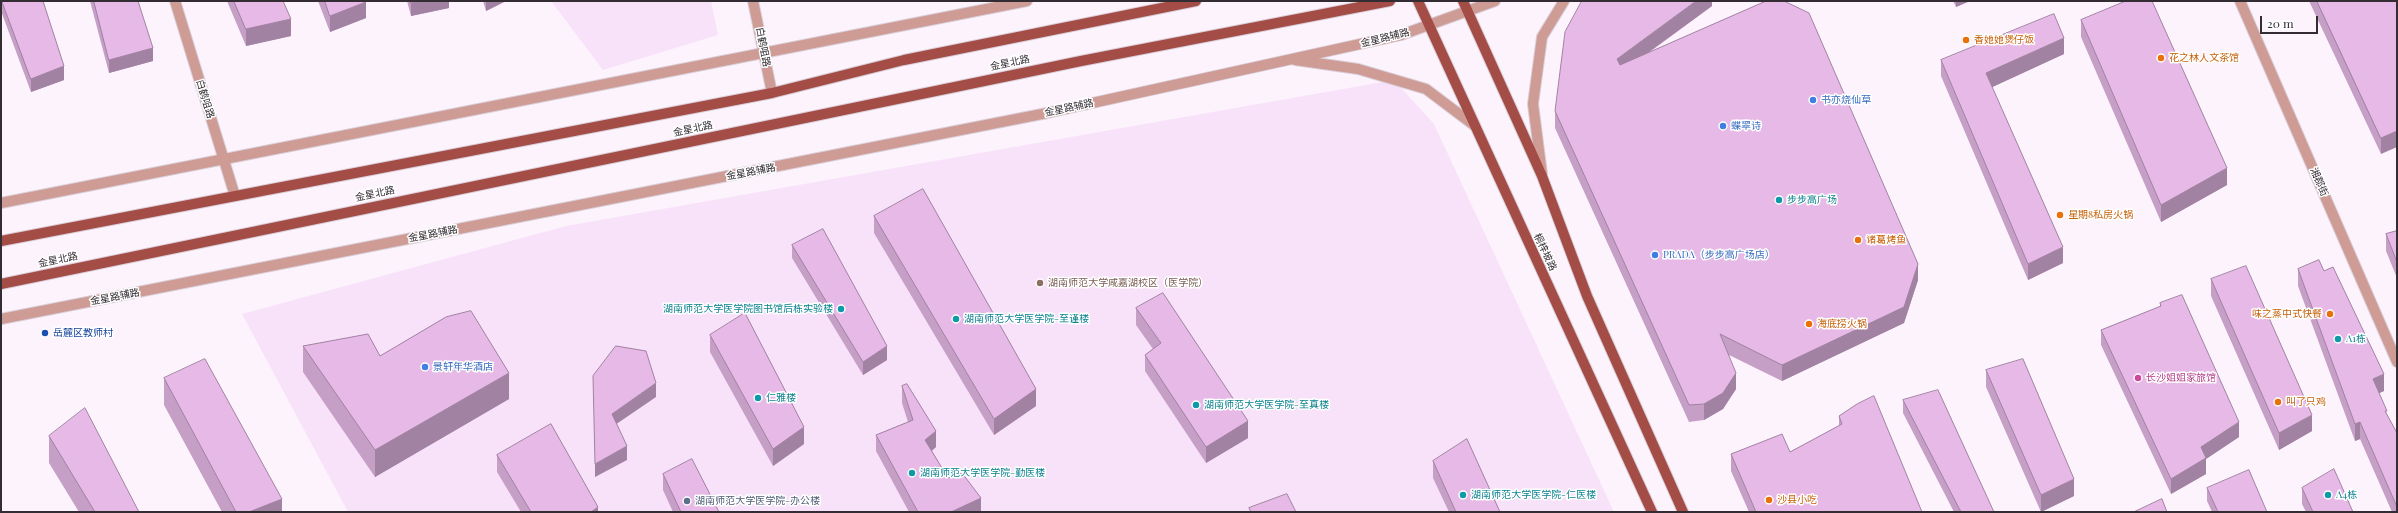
<!DOCTYPE html>
<html>
<head>
<meta charset="utf-8">
<style>
  body { margin:0 }
  #map { position:relative; width:2398px; height:513px; overflow:hidden; background:#fdf3fd; font-family:"Playfair Display",serif }
  canvas { display:block }
  .frame { position:absolute; inset:0; border:2px solid #332d33; pointer-events:none }
  .scale { position:absolute; left:2260px; top:16px; width:58px; height:18px; box-sizing:border-box; border:2px solid #332d33; border-top:0; padding-left:5px; font-size:12px; line-height:14px; white-space:nowrap; color:#332d33; -webkit-text-stroke:3px #fff; paint-order:stroke }
</style>
</head>
<body>
<div id="map">
<canvas width="2398" height="513"></canvas>
<div class="frame"></div>
<div class="scale">20 m</div>
</div>
<script>
const ctx = document.querySelector('canvas').getContext('2d');
ctx.lineJoin = 'round';
function paint(path, color) { ctx.fillStyle = color; ctx.fill(path, 'evenodd'); }
function stroke(path, color, width, dash) { ctx.strokeStyle = color; ctx.lineWidth = width; ctx.lineCap = dash ? 'butt' : 'round'; ctx.setLineDash(dash || []); ctx.stroke(path); }
function label(font, color, halo, rows, align = 'center') {
  ctx.font = font + ' "Playfair Display","Noto Sans SC",serif'; ctx.lineWidth = 3; ctx.setLineDash([]); ctx.textBaseline = 'middle'; ctx.strokeStyle = halo; ctx.fillStyle = color; for (const [text, x, y, turn = 0] of rows) {
    ctx.save(); ctx.translate(x, y); ctx.rotate((+turn || 0) * Math.PI / 180); ctx.textAlign = isNaN(turn) ? turn : align; if (halo) ctx.strokeText(text, 0, 0); ctx.fillText(text, 0, 0); ctx.restore();
  }
}
paint(new Path2D(`
  M551 1H711L718 35 603 70Z
  M1394 80 1434 124 1614 512H348L242 314 566 226Z`), '#f8e2f9');
const minor = new Path2D(`
  M175 1 235 196
  M753 1 772 93
  M2240 1 2397 362`);
const tertiary = new Path2D(`
  M1295 60 1358 69 1426 89 1475 126
  M1542 174 1533 104 1542 37 1564 1
  M1 203C343 134 686 71 1027 1
  M1 319 1047 113 1401 35 1495 1`);
const primary = new Path2D(`
  M1418 1 1652 512
  M1463 1 1542 176 1587 296 1683 512
  M1 241 772 93 904 60 1196 1
  M1 284 1081 61 1390 1`);
stroke(minor, '#d9cfd9', 12);
stroke(tertiary, '#d9cfd9', 12);
stroke(primary, '#d9cfd9', 12);
stroke(minor, '#ce9b95', 10);
stroke(tertiary, '#ce9b95', 10);
stroke(primary, '#a44c46', 10);
paint(new Path2D(`
  M1 1H43L64 80 31 92 1 11Z
  M90 1H138L153 61 109 73Z
  M227 1H283L291 36 246 46Z
  M318 1H366V18L330 32Z
  M407 1H449V8L411 16Z
  M483 1H506L486 11Z
  M1712 1V6L1647 54 1918 280 1904 323 1782 381 1729 355 1736 389 1723 409 1704 420 1689 422 1555 128V111Z
  M1953 1H1970L1956 7Z
  M2309 1H2397L2381 154Z
  M2081 20 2227 185 2161 222 2081 37Z
  M2064 54 1992 87 2063 263 2028 280 1941 76V60Z
  M874 216 1036 406 994 435 874 233Z
  M2397 231V278L2386 251V234Z
  M792 245 887 360 863 375 792 258Z
  M2298 269 2324 271 2384 391 2379 393 2387 415 2397 433V512H2392L2360 439 2355 441 2298 286Z
  M2211 279 2312 431 2279 450 2211 296Z
  M2160 303 2239 437 2206 459V474L2171 494 2101 345V330L2160 307Z
  M1136 308 1248 438 1206 463 1145 371V355L1153 349 1136 325Z
  M710 335 804 444 773 466 710 352Z
  M303 346 380 356 509 399 375 477 303 372Z
  M1986 370 2074 496 2041 512 1986 387Z
  M164 378 282 512H222L164 405Z
  M902 386 936 447 932 451 948 478 981 512H909L876 451V435L908 422 902 403Z
  M1903 400 1994 512H1954L1903 413Z
  M1839 416 1922 512H1749L1731 471V454L1790 452 1839 426Z
  M49 436 139 512H79L49 463Z
  M497 455 598 512H521L497 472Z
  M1433 461 1500 512H1449L1433 478Z
  M663 474 719 512H673L663 490Z
  M2207 488 2267 512H2212L2207 501Z
  M2302 488 2353 512H2306L2302 504Z`), '#c69fc7');
paint(new Path2D(`
  M420 1H449V8L411 16V3Z
  M486 1H506L486 11Z
  M1696 1H1712V6L1617 75V59Z
  M1956 1H1970L1956 7Z
  M366 2V18L330 32V16Z
  M291 19V36L246 46V29Z
  M2064 38V54L1986 90V73Z
  M153 48V61L109 73V60Z
  M64 66V80L31 92V79Z
  M2397 131V147L2381 154V138Z
  M2227 168V185L2161 222V205Z
  M2063 247V263L2028 280V264Z
  M1918 264V280L1904 323 1782 381V365Z
  M887 346V360L863 375V362Z
  M509 373V399L375 477V450Z
  M1736 373V389L1723 409 1704 420V404Z
  M2384 374V391L2373 396V379Z
  M656 383V397L612 427V414Z
  M1036 389V406L994 435V419Z
  M2312 415V431L2279 450V433Z
  M1248 421V438L1206 463V447Z
  M2239 422V437L2206 459V474L2171 494V479L2201 447Z
  M2360 422V439L2355 441V424Z
  M804 427V444L773 466V449Z
  M936 431V447L925 456V440Z
  M627 446V460L595 477V464Z
  M2074 479V496L2041 512V495Z
  M981 498V512H951Z
  M282 499V512H249Z
  M598 507V512H591Z`), '#a182a2');
const building = new Path2D(`
  M2 1H43L64 66 31 79Z
  M94 1H138L153 48 109 60Z
  M234 1H283L291 19 246 29Z
  M325 1H366V2L330 16Z
  M411 1H420L411 3Z
  M1582 1H1696L1617 59 1620 65 1766 1H1784L1809 13 1918 264 1904 307 1782 365 1720 334 1736 373 1723 393 1704 404 1689 405 1555 111 1565 32Z
  M2126 1H2152L2227 168 2161 205 2081 20Z
  M2317 1H2397V131L2381 138Z
  M2054 14 2064 38 1986 73 2063 247 2028 264 1941 60Z
  M923 189 1036 389 994 419 874 216Z
  M823 229 887 346 863 362 792 245Z
  M2397 231V262L2386 234Z
  M2319 260 2324 271 2333 267 2384 374 2373 379 2387 411H2385L2397 433V507L2360 422 2355 424 2298 269Z
  M2246 266 2312 415 2279 433 2211 279Z
  M1163 293 1248 421 1206 447 1145 355 1161 343 1136 308Z
  M2182 295 2239 422 2201 447 2206 458 2171 479 2101 330 2161 306 2160 303Z
  M471 311 509 373 375 450 303 346 368 334 380 356 446 317Z
  M745 313 804 427 773 449 710 335Z
  M616 346 646 351 656 383 612 414 627 446 595 464 593 376Z
  M205 359 282 499 249 512H236L164 378Z
  M2023 359 2074 479 2041 495 1986 370Z
  M907 384 936 431 925 440 948 478 962 473 981 498 951 512H918L876 435 913 420 902 386Z
  M1938 390 1994 512H1961L1903 400Z
  M1874 396 1922 512H1756L1731 454 1782 434 1790 452 1842 424 1839 416 1857 404Z
  M85 408 139 512H95L49 436Z
  M551 424 598 507 591 512H531L497 455Z
  M1467 439 1500 512H1456L1433 461Z
  M692 459 719 512H681L663 474Z
  M2334 469 2353 512H2313L2302 488Z
  M2249 470 2267 512H2218L2207 488Z
  M1287 494 1296 512H1251L1249 508Z
  M2162 499 2167 512H2134Z`);
paint(building, '#e6b9e7');
stroke(building, '#a182a2', 1);
for (const [x, y, r, color] of [
  [1966,40,4,"#e8710a"],
  [2161,58,4,"#e8710a"],
  [1813,100,4,"#3f7fe0"],
  [1723,126,4,"#3f7fe0"],
  [1779,200,4,"#0f9aa8"],
  [2060,215,4,"#e8710a"],
  [1858,240,4,"#e8710a"],
  [1655,255,4,"#3f7fe0"],
  [1040,283,4,"#8d6e63"],
  [841,309,4,"#0f9aa8"],
  [2330,314,4,"#e8710a"],
  [956,319,4,"#0f9aa8"],
  [1809,324,4,"#e8710a"],
  [45,333,4,"#1a4fb4"],
  [2338,339,4,"#0f9aa8"],
  [425,367,4,"#3f7fe0"],
  [2138,378,4,"#d1479c"],
  [758,398,4,"#0f9aa8"],
  [2278,402,4,"#e8710a"],
  [1196,405,4,"#0f9aa8"],
  [912,473,4,"#0f9aa8"],
  [1463,495,4,"#0f9aa8"],
  [2328,495,4,"#0f9aa8"],
  [1769,500,4,"#e8710a"],
  [687,501,4,"#5c6f8a"]
]) { const dot = new Path2D(); dot.arc(x, y, r, 0, 2 * Math.PI); ctx.fillStyle = color; ctx.fill(dot); stroke(dot, '#fff', 1.5); }
label('10px', '#332d33', '#fff', [
  ["金星路辅路",1385,38,-14],
  ["白鹤咀路",763,47,79],
  ["金星北路",1010,63,-12],
  ["白鹤咀路",205,99,73],
  ["金星路辅路",1069,108,-12],
  ["金星北路",693,129,-12],
  ["金星路辅路",751,172,-11],
  ["湘郡街",2319,182,67],
  ["金星北路",375,194,-12],
  ["金星路辅路",433,234,-11],
  ["桐梓坡路",1545,252,65],
  ["金星北路",58,260,-12],
  ["金星路辅路",115,297,-11]
]);
label('10px', '#c56008', '#fff', [
  ["香她她煲仔饭",1974,40],
  ["花之林人文茶馆",2169,58],
  ["星期8私房火锅",2068,215],
  ["诸葛烤鱼",1866,240],
  ["味之蒸中式快餐",2322,314,"right"],
  ["海底捞火锅",1817,324],
  ["叫了只鸡",2286,402],
  ["沙县小吃",1777,500]
], 'left');
label('10px', '#366cbe', '#fff', [
  ["书亦烧仙草",1821,100],
  ["蝶翠诗",1731,126],
  ["PRADA（步步高广场店）",1663,255],
  ["景轩年华酒店",433,367]
], 'left');
label('10px', '#0d838f', '#fff', [
  ["步步高广场",1787,200],
  ["湖南师范大学医学院图书馆后栋实验楼",833,309,"right"],
  ["湖南师范大学医学院-至谨楼",964,319],
  ["A1栋",2346,339],
  ["仁雅楼",766,398],
  ["湖南师范大学医学院-至真楼",1204,405],
  ["湖南师范大学医学院-勤医楼",920,473],
  ["湖南师范大学医学院-仁医楼",1471,495],
  ["A4栋",2336,495]
], 'left');
label('10px', '#785e54', '#fff', [
  ["湖南师范大学咸嘉湖校区（医学院）",1048,283]
], 'left');
label('10px', '#164399', '#fff', [
  ["岳麓区教师村",53,333]
], 'left');
label('10px', '#b23c85', '#fff', [
  ["长沙姐姐家旅馆",2146,378]
], 'left');
label('10px', '#4e5e75', '#fff', [
  ["湖南师范大学医学院-办公楼",695,501]
], 'left');
</script>
</body>
</html>
